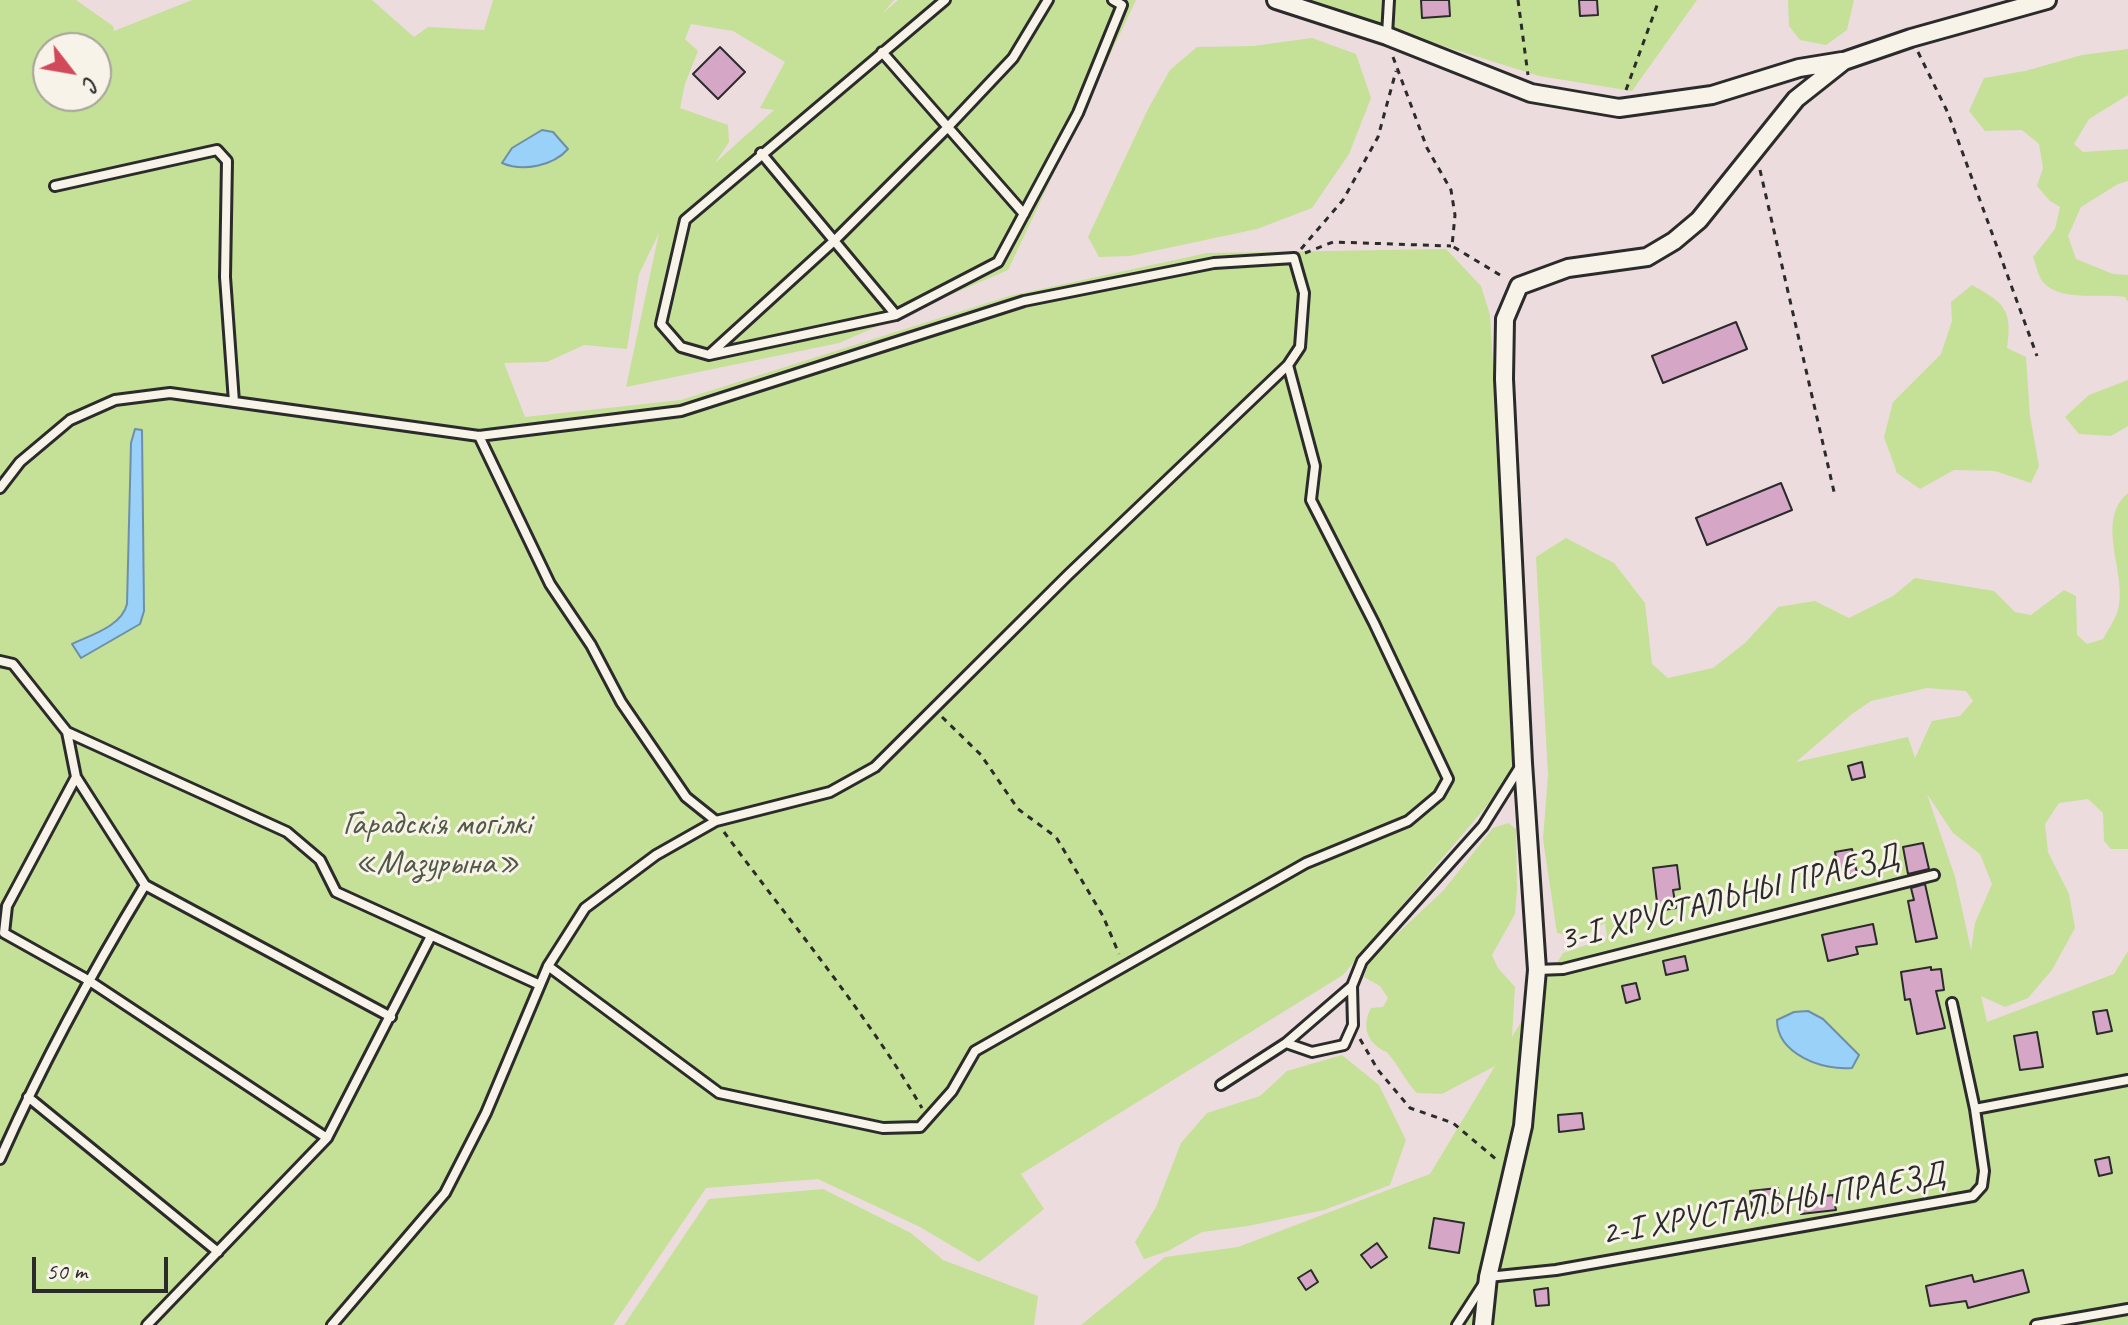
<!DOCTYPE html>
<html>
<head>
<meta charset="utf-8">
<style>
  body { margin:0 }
  #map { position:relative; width:2128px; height:1325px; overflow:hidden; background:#eddcde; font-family:Caveat,sans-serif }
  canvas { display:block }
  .north { position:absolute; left:32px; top:32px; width:80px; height:80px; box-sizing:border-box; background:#f7f3e8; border:2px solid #a5a39c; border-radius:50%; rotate:121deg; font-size:22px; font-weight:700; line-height:32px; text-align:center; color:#2b2b2b }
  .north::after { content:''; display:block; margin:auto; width:28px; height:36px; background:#d1495b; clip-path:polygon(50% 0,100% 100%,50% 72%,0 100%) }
  .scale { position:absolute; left:32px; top:1257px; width:136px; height:36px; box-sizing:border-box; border:4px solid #2b2b2b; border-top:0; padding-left:10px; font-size:24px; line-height:28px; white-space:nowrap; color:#2b2b2b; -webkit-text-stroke:6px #f7f3e8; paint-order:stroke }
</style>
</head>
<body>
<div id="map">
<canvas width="2128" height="1325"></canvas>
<div class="north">С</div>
<div class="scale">50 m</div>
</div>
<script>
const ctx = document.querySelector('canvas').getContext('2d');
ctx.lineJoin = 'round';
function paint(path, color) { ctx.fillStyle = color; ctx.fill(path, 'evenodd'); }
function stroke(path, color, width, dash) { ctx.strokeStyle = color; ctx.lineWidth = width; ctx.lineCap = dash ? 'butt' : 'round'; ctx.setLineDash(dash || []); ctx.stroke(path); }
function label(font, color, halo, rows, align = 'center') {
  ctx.font = font + ' Caveat,sans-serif'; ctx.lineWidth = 6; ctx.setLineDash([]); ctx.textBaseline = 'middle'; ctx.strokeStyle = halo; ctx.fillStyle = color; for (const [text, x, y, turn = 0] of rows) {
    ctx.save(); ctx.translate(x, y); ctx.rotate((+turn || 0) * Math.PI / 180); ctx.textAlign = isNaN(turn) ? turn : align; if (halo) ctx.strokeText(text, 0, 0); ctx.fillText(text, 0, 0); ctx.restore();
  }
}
paint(new Path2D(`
  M0 0H76L113 26 114 31 192 0H372L414 37 428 27 484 30 493 0H894L882 14 898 0H1136L1008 270 839 343 626 387 659 233 639 274 627 349 584 345 547 362 504 363 525 417 681 400 1009 296 1207 253 1446 249 1481 286 1490 315 1518 769 1343 975 1021 1174 1044 1209 979 1262 920 1227 818 1179 706 1188 613 1325H0ZM691 24 733 31 785 62 760 108 774 110 715 163 729 142 728 125 680 108 685 84 698 51 685 39ZM48 48H96V96H48Z
  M1296 0H1697L1632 91 1539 76Z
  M1788 0H1854L1847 30 1826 45 1800 40 1789 26Z
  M1312 38 1356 54 1371 98 1349 154 1312 208 1257 229 1130 256 1099 257 1088 237 1148 109 1170 70 1197 47 1253 46Z
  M2128 49V95L2089 119 2074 144 2083 152 2128 149V181L2118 184 2081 207 2068 236 2076 259 2113 274 2128 275V302L2125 297C2100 293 2060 302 2043 282 2038 276 2036 264 2033 257L2055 229 2060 207 2050 201 2037 186 2043 168 2039 144 2022 130 1985 131 1969 111 1984 78 2025 71 2082 55Z
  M1972 285C2004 303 2013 309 2007 348L2026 357 2030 416 2039 466 2031 483 1995 471 1954 470 1920 489 1897 473 1884 437 1893 402 1941 354 1952 321 1951 302Z
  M2128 380V426L2111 436 2079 434 2065 417 2089 395Z
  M2128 493V849H2111L2104 841 2103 813 2088 799 2059 803 2045 824 2048 852 2069 894 2075 928 2052 970 2028 998 2005 1007 1981 996 1987 1022 2114 974 2128 951V1325H1081L1165 1257 1238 1247 1430 1174 1495 1066 1442 1094 1417 1093C1406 1082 1400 1068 1390 1056 1384 1048 1387 1054 1379 1048 1365 1038 1363 1023 1371 1008L1383 1007 1388 998 1380 986 1364 977 1370 959 1443 891 1493 828 1508 823 1516 829 1517 889 1515 914 1492 955 1498 968 1515 987 1512 1037 1563 953 1607 938 1605 923 1581 939 1557 933 1543 839 1548 775 1536 557 1566 538 1614 563 1645 603 1652 664 1668 678 1713 668 1745 643 1778 607 1815 601 1849 618 1893 596 1915 578 1994 591 2015 612 2031 615 2064 590 2076 596 2077 635 2087 644 2103 639C2108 630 2115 620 2118 610 2128 574 2094 521 2128 493ZM1927 688 1966 691 1973 701 1960 716 1932 721 1915 758 1908 737 1796 762 1852 714 1871 701ZM1927 794 1953 833 1980 854 1992 884 1975 923 1971 950 1955 877Z
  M1342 1055 1379 1085 1406 1140 1390 1185 1324 1210 1248 1226 1202 1232 1168 1251 1144 1259 1135 1242 1156 1207 1181 1143 1207 1113 1260 1096 1287 1071Z
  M823 1189 911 1233 943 1260 1038 1296 1034 1325H624L709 1199Z`), '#c5e097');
const water = new Path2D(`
  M542 130 553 132 568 149C553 166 523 172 502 163L512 148Z
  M135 429 142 430 144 611 140 624 81 658 72 644C91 635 122 626 127 604L131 443Z
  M1808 1011 1823 1019 1859 1055 1852 1068C1823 1071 1777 1054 1777 1020L1794 1012Z`);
paint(water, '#9ad1f9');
stroke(water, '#6e8fa7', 2);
const building = new Path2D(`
  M1421 0H1449L1450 16 1422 18Z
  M1579 0H1597L1598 15 1580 16Z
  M720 47 745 72 718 99 693 74Z
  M1736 322 1747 349 1663 383 1652 356Z
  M1781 483 1792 510 1707 545 1696 518Z
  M1862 762 1865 777 1852 780 1848 766Z
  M1923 843 1929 869 1908 874 1903 847Z
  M1852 849 1857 874 1839 876 1835 852Z
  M1677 865 1680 889 1673 890 1676 908 1658 911 1653 868Z
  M1925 884 1937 938 1916 942 1908 901 1914 900 1911 888Z
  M1873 924 1877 944 1856 947 1858 954 1828 961 1822 935Z
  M1685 956 1688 970 1666 975 1663 961Z
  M1931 967V970L1941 969 1944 990 1936 991 1945 1028 1917 1034 1910 999 1905 1000 1901 972Z
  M1636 983 1640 999 1626 1003 1622 986Z
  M2107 1010 2112 1031 2097 1034 2093 1012Z
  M2037 1032 2043 1067 2020 1070 2014 1036Z
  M1582 1113 1584 1129 1559 1132 1558 1115Z
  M2109 1157 2112 1173 2099 1176 2095 1160Z
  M1778 1188 1780 1212 1753 1214 1750 1191Z
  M1833 1195 1836 1210 1801 1214 1799 1199Z
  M1434 1218 1464 1223 1459 1253 1429 1248Z
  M1377 1243 1387 1257 1371 1268 1361 1255Z
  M1311 1270 1318 1282 1306 1290 1298 1278Z
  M2023 1270 2029 1292 1968 1308 1966 1301 1930 1306 1926 1286 1972 1275 1974 1282Z
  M1548 1288 1549 1305 1536 1306 1534 1290Z`);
paint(building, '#d5a6c6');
stroke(building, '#2b2b2b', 2);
const service = new Path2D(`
  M945 0 685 220 661 324 681 347 709 355 896 315 998 262 1078 113 1122 5 1113 0
  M1387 35 1389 0
  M882 52 1024 214
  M761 153 896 315
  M55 186 217 150 227 161 225 277 234 402
  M710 354 834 241 947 128 1013 58 1048 0
  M479 436 550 584 591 645 621 702 686 797 716 821
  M0 488 20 462 70 420 115 400 170 393 479 436 681 411 1024 301 1214 263 1294 258 1304 293 1300 347 1288 365 1068 575 875 767 830 792 716 821 656 855 585 908 548 966 486 1113 445 1193 332 1325
  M0 661 13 664 67 732 287 832 320 860 336 892 540 985
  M67 732 76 777 7 906 4 933 88 980 327 1138
  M76 777 145 885 391 1017
  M548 966 719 1093 883 1128 920 1127 952 1091 975 1051 1306 863 1408 821 1439 795 1448 779 1374 623 1311 500 1315 466 1288 365
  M1537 970 1563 969 1934 875
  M1952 1003 1975 1109
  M1286 1043 1352 986
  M1221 1085 1286 1043 1312 1052 1344 1045 1353 1025 1352 986 1362 961 1483 826 1520 767
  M28 1097 218 1252
  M0 1159C42 1064 91 974 145 885
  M147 1325 327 1138 431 936
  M1457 1325 1488 1277 1556 1270 1973 1196 1982 1186 1984 1171 1975 1109 2128 1080
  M2036 1325 2128 1309`);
const minor = new Path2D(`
  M1276 0 1387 36 1531 93 1619 108 1712 95 1799 68 1842 61
  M1483 1325 1488 1277 1523 1126 1537 970 1523 763 1504 379 1505 319 1519 286 1568 268 1647 257 1674 241 1699 220 1796 99 1844 61 1911 38 2047 0`);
stroke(service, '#2b2b2b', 14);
stroke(minor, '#2b2b2b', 22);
stroke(new Path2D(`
  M1518 0 1528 75
  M1918 52 1948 113 2037 356
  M1393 57 1427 148 1451 190 1455 215 1452 246 1505 278
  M1626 90 1659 0
  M1760 170 1835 496
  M1301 249 1343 200 1378 137 1396 71
  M1305 253 1333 242 1451 246
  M942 717 981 755 1018 809 1056 837 1103 916 1119 954
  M724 832C791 923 864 1010 922 1108
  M1360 1039 1378 1070 1410 1108 1453 1123 1497 1160`), '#2b2b2b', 3, [6, 6]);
stroke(service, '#f7f3e8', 8);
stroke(minor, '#f7f3e8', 16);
label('34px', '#525846', '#f7f3e8', [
  ["Гарадскія могілкі",437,825],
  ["«Мазурына»",437,864]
]);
label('34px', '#2b2b2b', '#f7f3e8', [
  ["3-І ХРУСТАЛЬНЫ ПРАЕЗД",1729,899,-14],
  ["2-І ХРУСТАЛЬНЫ ПРАЕЗД",1773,1205,-10]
]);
</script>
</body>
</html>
